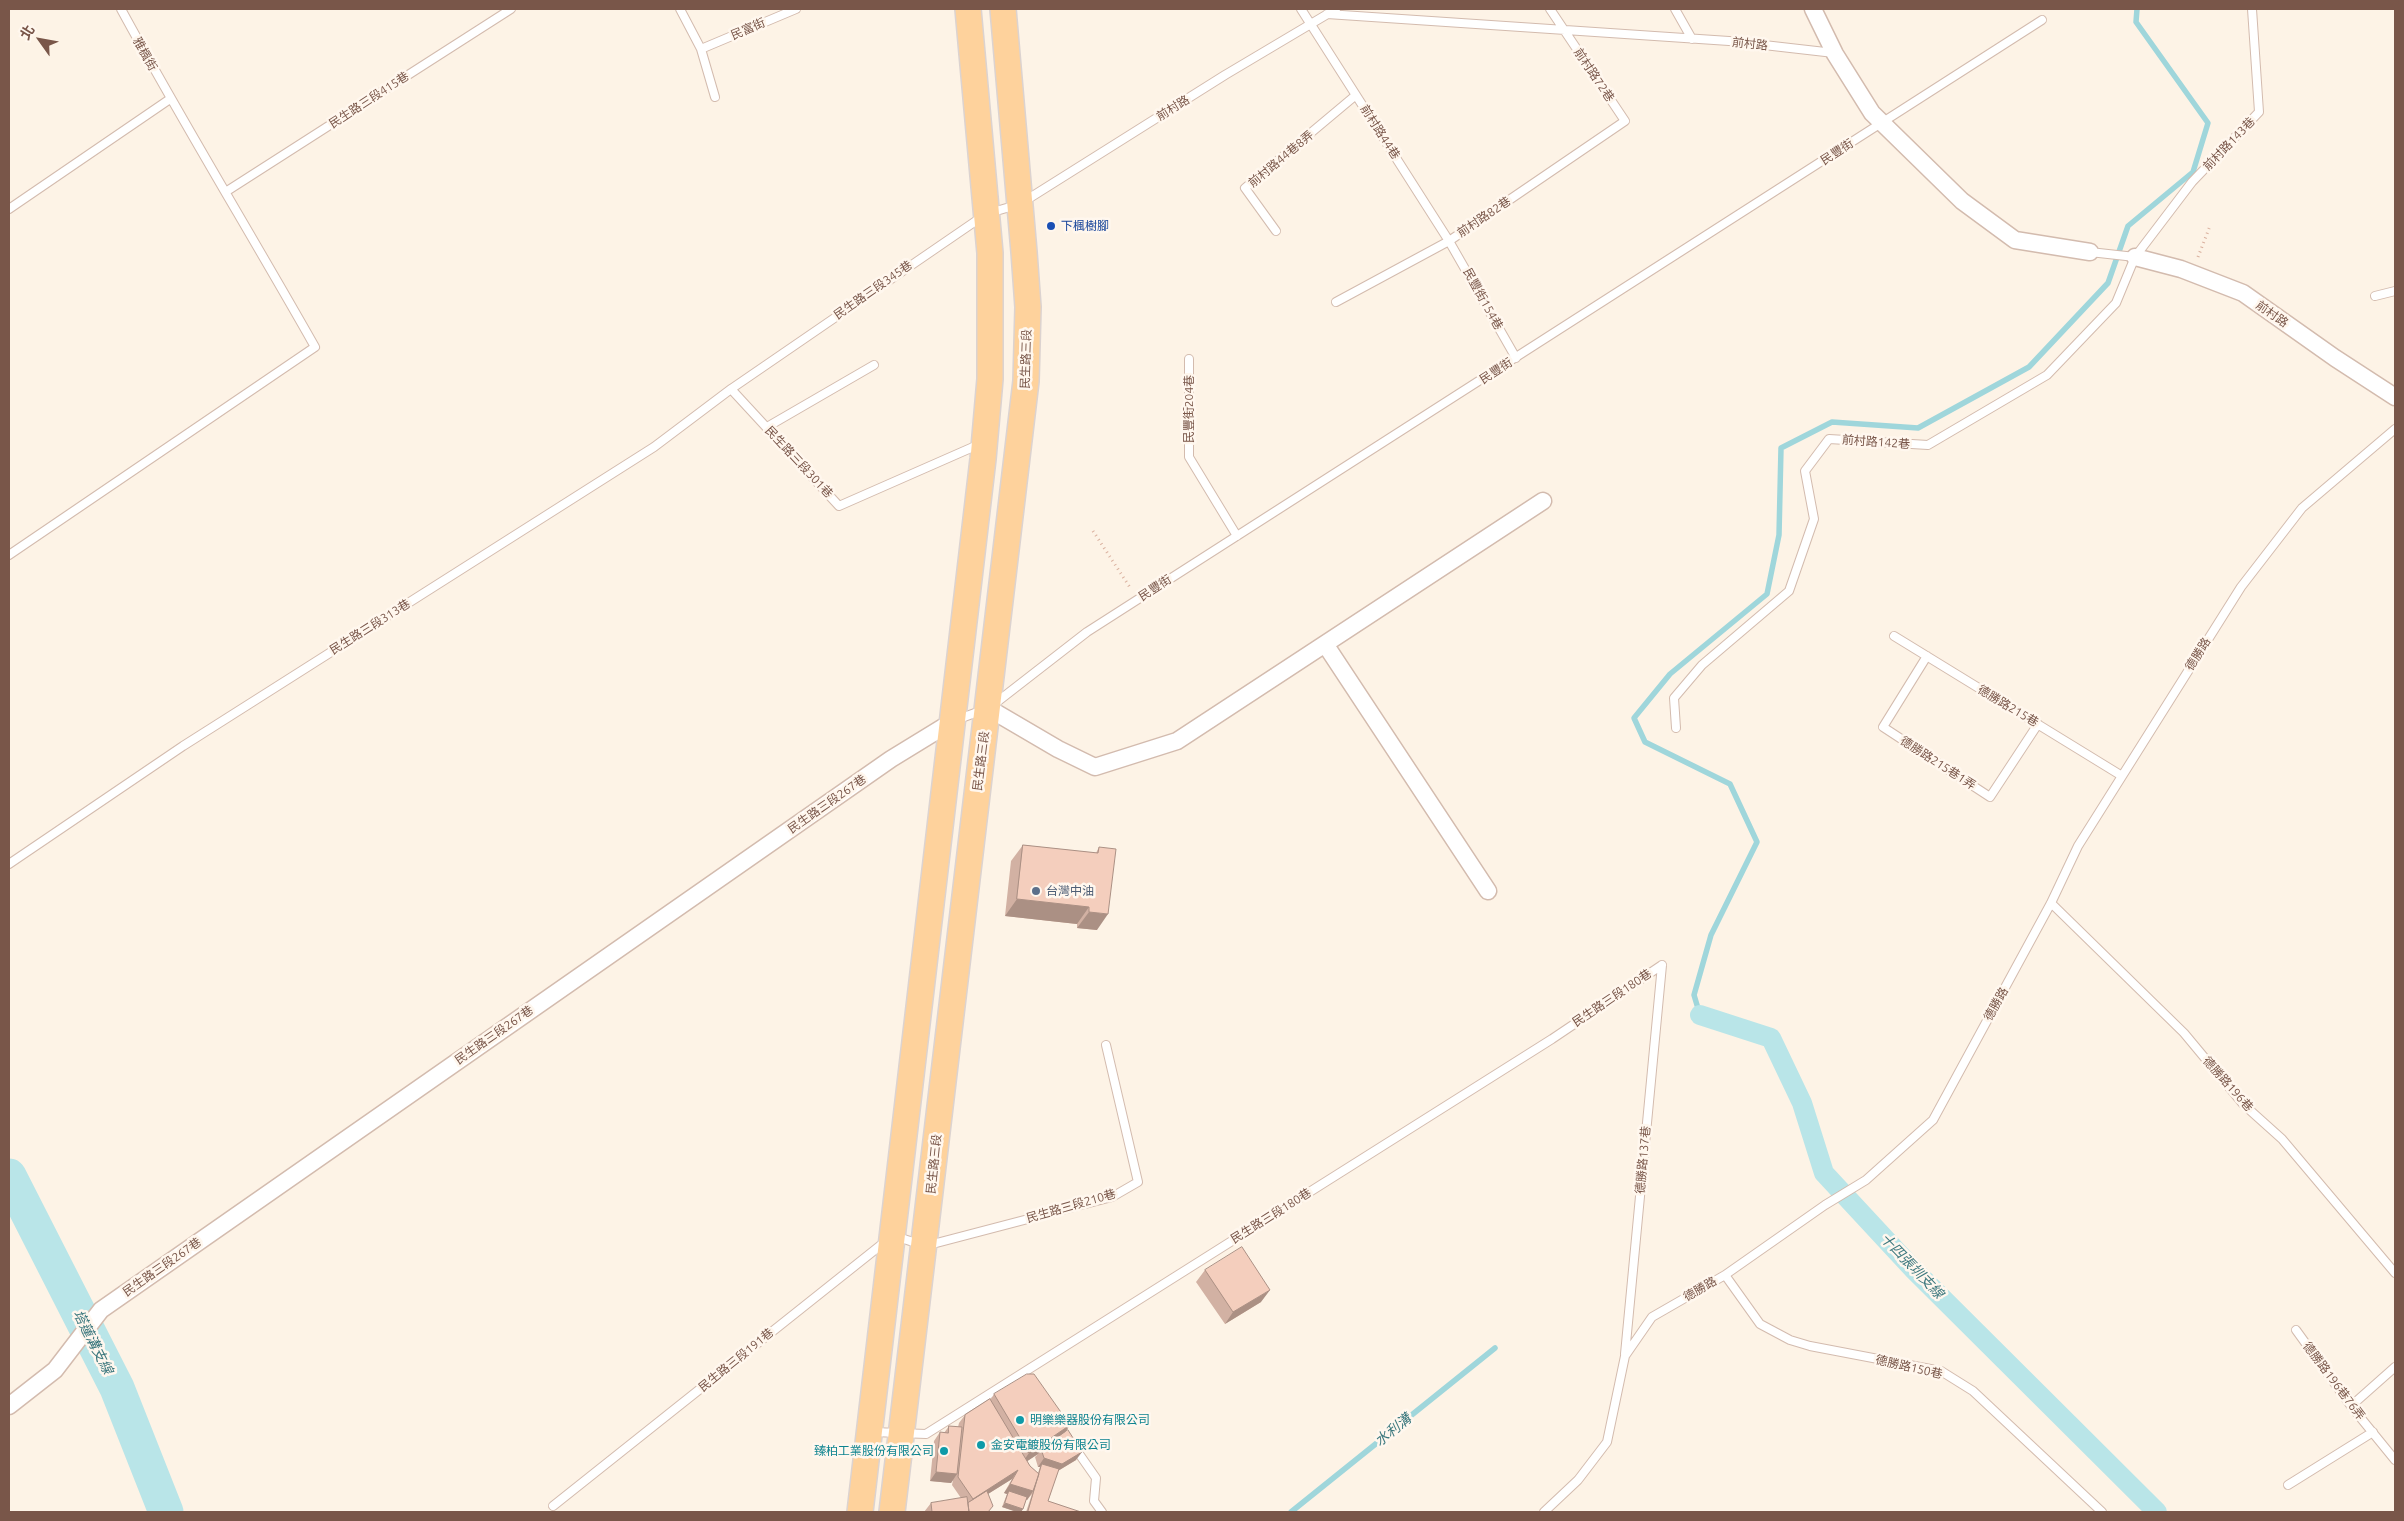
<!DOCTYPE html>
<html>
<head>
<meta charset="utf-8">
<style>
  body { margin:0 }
  #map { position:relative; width:2404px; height:1521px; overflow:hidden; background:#fdf3e6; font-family:Ubuntu,"Noto Sans TC",sans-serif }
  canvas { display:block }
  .frame { position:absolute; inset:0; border:10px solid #795649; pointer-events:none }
  .north { position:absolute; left:15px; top:15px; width:50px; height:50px; -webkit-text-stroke:4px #fff7ee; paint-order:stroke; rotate:302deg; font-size:14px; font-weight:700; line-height:20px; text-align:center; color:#795649 }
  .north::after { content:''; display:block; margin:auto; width:18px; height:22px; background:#795649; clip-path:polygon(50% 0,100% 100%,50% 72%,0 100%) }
</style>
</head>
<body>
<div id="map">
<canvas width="2404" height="1521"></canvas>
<div class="frame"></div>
<div class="north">北</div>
</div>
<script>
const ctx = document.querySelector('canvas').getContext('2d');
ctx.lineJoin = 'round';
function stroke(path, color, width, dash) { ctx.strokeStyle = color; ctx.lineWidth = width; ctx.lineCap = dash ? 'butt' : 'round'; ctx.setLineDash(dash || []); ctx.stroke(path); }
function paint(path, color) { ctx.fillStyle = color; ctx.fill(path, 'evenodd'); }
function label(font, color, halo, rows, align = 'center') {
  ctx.font = font + ' Ubuntu,"Noto Sans TC",sans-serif'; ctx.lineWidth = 5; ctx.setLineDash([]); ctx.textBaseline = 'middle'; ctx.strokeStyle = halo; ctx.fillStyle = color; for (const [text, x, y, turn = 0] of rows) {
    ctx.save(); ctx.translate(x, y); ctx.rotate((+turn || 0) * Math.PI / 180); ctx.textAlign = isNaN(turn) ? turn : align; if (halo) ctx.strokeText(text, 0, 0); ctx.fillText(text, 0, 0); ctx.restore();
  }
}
stroke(new Path2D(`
  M1700 1015 1694 995 1711 935 1757 842 1730 784 1645 742 1634 718 1670 674 1767 594 1779 535 1781 448 1832 422 1918 428 2029 367 2108 283 2128 226 2193 172 2208 123 2136 22 2137 9
  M1291 1512 1495 1348`), '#9fd6db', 5.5);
stroke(new Path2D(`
  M1700 1015 1771 1038 1802 1103 1824 1173 1914 1270 2157 1512`), '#b9e5e8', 20);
stroke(new Path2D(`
  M9 1176 117 1388 166 1512`), '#b9e5e8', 35);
const lane = new Path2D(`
  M680 9 701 49 715 97
  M1301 9 1449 241 1516 358
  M1675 9 1692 39
  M1327 14 1729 41 1834 53
  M701 49 796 9
  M227 191 511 9
  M9 209 170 99
  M1276 231 1245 188 1356 95
  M2090 252 2135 257
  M2375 296 2395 291
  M1336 302 1449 241 1625 121 1550 9
  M1189 359V457L1237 536
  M731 389 839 506 980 444
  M767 427 874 365
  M9 555 315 347C251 234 183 123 121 9
  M1894 636 2122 776
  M1927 656 1883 727 1990 797 2038 724
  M993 705 1087 632 2042 20
  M956 720 983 710
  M1676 728 1674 698 1702 665 1789 591 1814 519 1805 471 1829 439 1928 445 2047 375 2116 303 2135 257 2192 182 2259 112 2252 9
  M9 864 183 746 654 447 731 389 986 214 1020 204 1225 75 1336 9
  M2051 903 2184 1033 2243 1104 2282 1139 2395 1273
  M895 1236 925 1246 1112 1197 1138 1182 1106 1045
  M1725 1275 1760 1324 1790 1340 1810 1346 1941 1371 1973 1391 2102 1512
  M2296 1330 2351 1406 2395 1460
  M1625 1354 1662 965
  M2351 1406 2395 1367
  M873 1432 926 1434 1552 1039 1662 965
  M1075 1448 1096 1478 1094 1501 1102 1512
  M2288 1485 2373 1432
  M553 1506 886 1241
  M1544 1512 1578 1480 1607 1442 1625 1356 1652 1317 1725 1275 1825 1205 1866 1180 1933 1120 2051 903 2078 846 2241 587 2302 508 2395 429`);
const street = new Path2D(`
  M1813 9 1835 54 1872 113 1962 201 2015 240 2090 252
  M2135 257 2181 269 2243 293 2335 358 2395 397
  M1325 644 1488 891
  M988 708 1058 749 1095 767 1177 741 1543 501
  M9 1406 55 1370 101 1310 891 759 953 721`);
const primary = new Path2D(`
  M860 1512 983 459 990 379V253L968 9
  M892 1512 1026 381 1028 307 1024 252 1003 9`);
stroke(lane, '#d3bbae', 10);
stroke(street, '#d3bbae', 19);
stroke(primary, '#dcd3d0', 28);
stroke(new Path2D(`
  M2198 257 2210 226
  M1093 531 1131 589`), '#dab19f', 3, [1, 4]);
stroke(lane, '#fff', 8);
stroke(street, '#fff', 16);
stroke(primary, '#fed29c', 25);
paint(new Path2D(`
  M1023 845 1096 853 1099 847 1097 930 1077 928V924L1005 916 1011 861Z
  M1205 1270 1261 1302 1225 1324 1196 1282Z
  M994 1394 1070 1425 1065 1432 1076 1460 1058 1471 1048 1501 1080 1512H1026L1032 1494 1027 1500H1026L1023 1509 1021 1512H1017L1002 1507 1007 1494 1004 1493 1012 1479 988 1494 989 1512H924L931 1503 961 1498 952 1485 953 1480 951 1483 930 1481 934 1441 940 1432 944 1433 949 1426 958 1427 959 1423 965 1415 991 1399ZM1038 1454 1035 1457 1038 1467H1040L1038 1473 1030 1466 1027 1461Z`), '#d2b1a3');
paint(new Path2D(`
  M1017 899 1089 907 1077 924 1005 916Z
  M1089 912 1108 914 1097 930 1077 928Z
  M1270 1290 1261 1302 1225 1324 1233 1312Z
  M1070 1425 1061 1438 1041 1449 1038 1454 1020 1466 1029 1453Z
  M1082 1452 1076 1460 1056 1472 1042 1464 1040 1467H1038L1044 1458Z
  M1018 1470 1012 1479 967 1507 973 1499Z
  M936 1472 957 1474 951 1483 930 1481Z
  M1010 1484 1033 1491 1027 1500 1008 1494 1009 1491 1007 1494 1004 1493Z
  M1005 1503 1023 1509 1021 1512H1017L1002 1507Z`), '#ab9084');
const building = new Path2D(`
  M1023 845 1098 853 1099 847 1116 849 1108 914 1089 912V907L1017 899Z
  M1242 1247 1270 1290 1233 1312 1205 1270Z
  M1027 1374H1034L1070 1425 1029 1453 994 1394Z
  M990 1399 1030 1466 1039 1474 1033 1491 1010 1484 1018 1470 973 1499 958 1477 965 1415Z
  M949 1426 962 1427 957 1474 936 1472 940 1432 948 1433Z
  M1068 1430 1082 1452 1062 1464 1044 1458 1041 1449Z
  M1042 1464 1059 1469 1048 1501 1081 1512H1028Z
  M987 1491 993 1506 988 1512H969L968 1503Z
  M1009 1491 1027 1497 1023 1509 1005 1503Z
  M967 1497 969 1512H932L931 1503Z`);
paint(building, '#f4cebd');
stroke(building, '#ab9084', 1);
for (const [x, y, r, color] of [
  [1051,226,5,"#1a4fb4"],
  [1036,891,5,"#5c6f8a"],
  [1020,1420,5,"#0f9aa8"],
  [981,1445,5,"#0f9aa8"],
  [944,1451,5,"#0f9aa8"]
]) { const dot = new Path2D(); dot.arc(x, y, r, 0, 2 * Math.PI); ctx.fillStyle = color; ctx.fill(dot); stroke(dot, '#fff7ee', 2); }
label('12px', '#795649', '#fff7ee', [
  ["民富街",748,29,-23],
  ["前村路",1750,44,6],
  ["雅楓街",145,54,61],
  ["前村路72巷",1594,75,56],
  ["民生路三段415巷",369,100,-33],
  ["前村路",1173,108,-32],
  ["前村路44巷",1380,132,57],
  ["前村路143巷",2229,144,-46],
  ["民豐街",1837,152,-33],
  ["前村路44巷8弄",1281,159,-40],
  ["前村路82巷",1484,217,-34],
  ["民生路三段345巷",873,290,-35],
  ["民豐街154巷",1483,299,61],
  ["前村路",2272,314,35],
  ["民生路三段",1026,359,-88],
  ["民豐街",1496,371,-33],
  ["民豐街204巷",1189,409,-90],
  ["前村路142巷",1876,442,4],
  ["民生路三段301巷",799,462,47],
  ["民豐街",1155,588,-33],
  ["民生路三段313巷",370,627,-32],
  ["德勝路",2198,654,-58],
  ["德勝路215巷",2008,706,31],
  ["民生路三段",981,761,-83],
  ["德勝路215巷1弄",1938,763,33],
  ["民生路三段267巷",827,804,-35],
  ["民生路三段180巷",1612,998,-34],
  ["德勝路",1996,1004,-61],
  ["民生路三段267巷",494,1035,-35],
  ["德勝路196巷",2228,1084,48],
  ["德勝路137巷",1643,1160,-85],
  ["民生路三段",934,1164,-84],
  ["民生路三段210巷",1071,1206,-16],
  ["民生路三段180巷",1271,1216,-32],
  ["民生路三段267巷",162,1267,-35],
  ["德勝路",1700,1289,-30],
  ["民生路三段191巷",736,1360,-39],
  ["德勝路150巷",1909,1367,13],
  ["德勝路196巷76弄",2334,1381,53]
]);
label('12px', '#164399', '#fff7ee', [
  ["下楓樹腳",1061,226]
], 'left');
label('12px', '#4e5e75', '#fff7ee', [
  ["台灣中油",1046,891]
], 'left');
label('12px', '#0d838f', '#fff7ee', [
  ["明樂樂器股份有限公司",1030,1420],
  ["金安電鍍股份有限公司",991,1445],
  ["臻柏工業股份有限公司",934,1451,"right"]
], 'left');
label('italic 14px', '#3c787e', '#fff7ee', [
  ["十四張圳支線",1912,1266,46],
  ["塔蓮溝支線",93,1342,63],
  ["水利溝",1393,1430,-39]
]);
</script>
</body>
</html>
